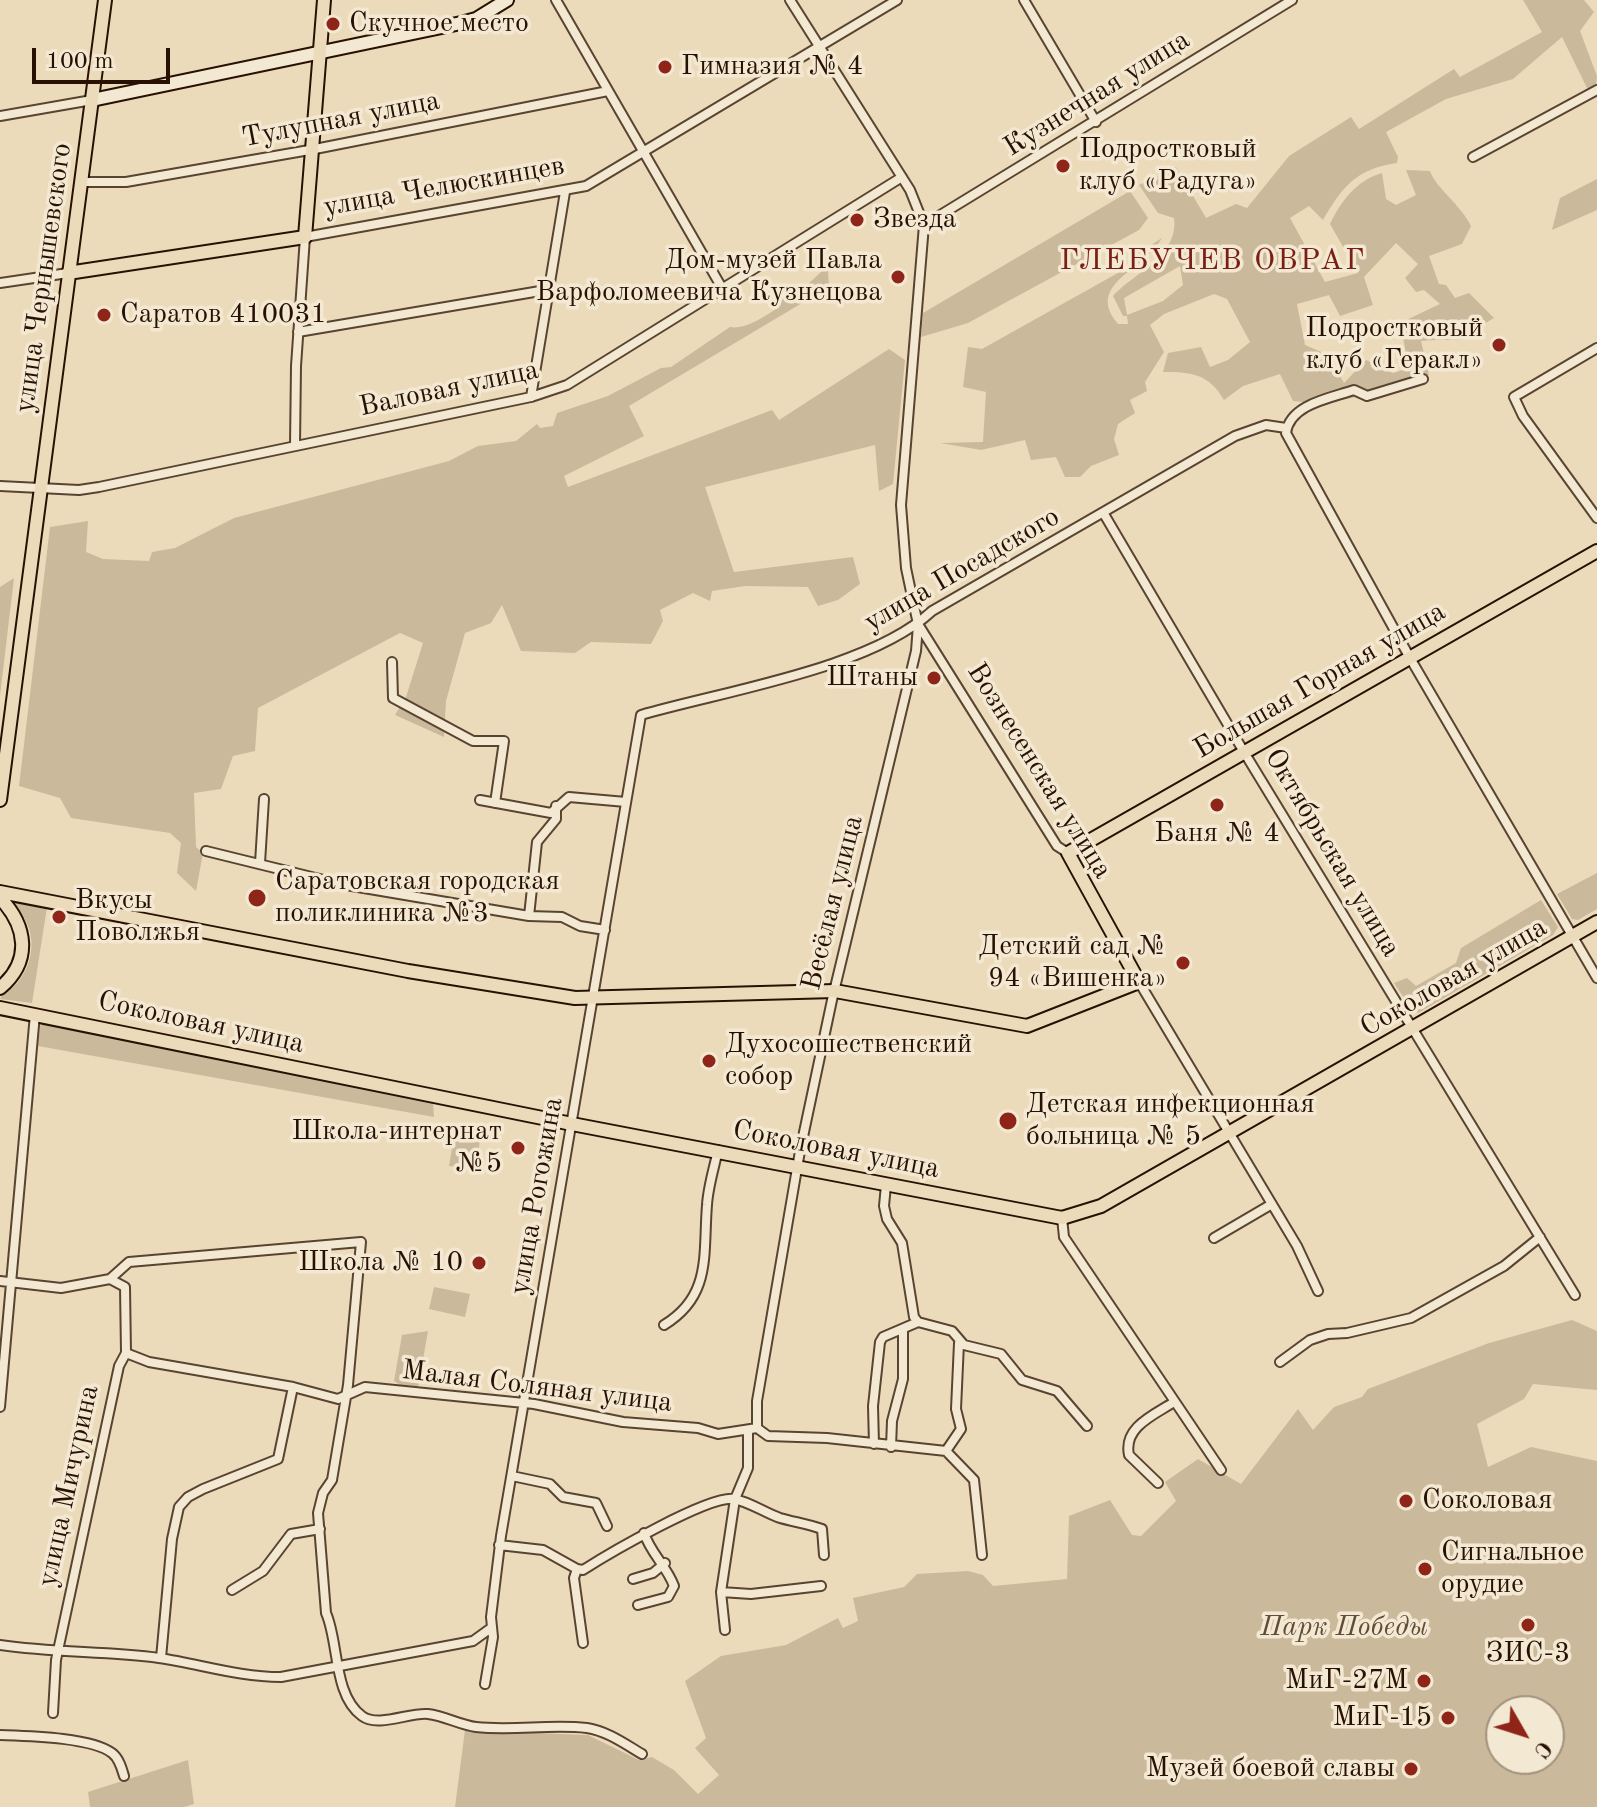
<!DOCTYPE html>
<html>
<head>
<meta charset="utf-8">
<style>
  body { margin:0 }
  #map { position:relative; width:1597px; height:1807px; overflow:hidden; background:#ecdbba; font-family:"Old Standard TT",serif }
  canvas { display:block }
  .north { position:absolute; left:1485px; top:1695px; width:80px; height:80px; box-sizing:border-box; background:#f3e8d2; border:2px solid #a2927f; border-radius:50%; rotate:129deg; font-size:22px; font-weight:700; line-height:32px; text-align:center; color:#281103 }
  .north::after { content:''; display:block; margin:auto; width:28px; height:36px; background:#8f2418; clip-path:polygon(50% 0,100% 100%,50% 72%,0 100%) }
  .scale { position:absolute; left:32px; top:48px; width:138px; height:36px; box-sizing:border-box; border:4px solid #281103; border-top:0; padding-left:10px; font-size:24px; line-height:28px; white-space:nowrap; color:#281103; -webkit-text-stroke:6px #f3e8d2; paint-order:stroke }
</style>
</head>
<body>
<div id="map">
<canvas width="1597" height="1807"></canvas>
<div class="north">С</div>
<div class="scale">100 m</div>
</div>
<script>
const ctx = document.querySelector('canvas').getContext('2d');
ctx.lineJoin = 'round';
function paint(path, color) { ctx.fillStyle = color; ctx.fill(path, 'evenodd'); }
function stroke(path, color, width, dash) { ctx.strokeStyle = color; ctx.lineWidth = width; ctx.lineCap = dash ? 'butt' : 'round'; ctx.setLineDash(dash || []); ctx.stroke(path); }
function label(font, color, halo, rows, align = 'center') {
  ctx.font = font + ' "Old Standard TT",serif'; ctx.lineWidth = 7; ctx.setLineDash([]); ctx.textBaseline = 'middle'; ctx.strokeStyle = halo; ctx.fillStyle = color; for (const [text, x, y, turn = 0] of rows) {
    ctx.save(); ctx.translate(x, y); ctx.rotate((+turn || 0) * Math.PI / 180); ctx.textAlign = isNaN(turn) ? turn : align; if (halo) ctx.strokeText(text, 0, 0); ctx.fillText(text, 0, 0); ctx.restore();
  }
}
paint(new Path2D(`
  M1523 0H1584L1594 12 1580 31 1597 76 1596 86 1588 90 1562 37 1513 79 1446 99 1386 132 1398 157 1397 163C1356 169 1343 186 1323 220L1309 206 1290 218 1325 282 1358 273 1330 224C1341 201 1357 180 1382 173L1386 199 1396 205 1416 195 1406 170 1430 171C1435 187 1461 205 1471 226L1462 244 1429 256 1439 284 1446 285 1455 298 1469 293 1494 318 1477 328 1481 335C1461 343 1442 338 1421 341L1429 375C1385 388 1339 408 1293 401L1280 374 1243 386 1224 400C1209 374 1192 372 1163 372L1168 353 1201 347 1210 367 1228 360 1250 342 1227 299 1214 294 1164 314 1150 325 1164 352 1145 382 1147 391 1130 400 1135 413 1118 424 1114 439 1119 455 1091 466 1080 477H1065L1056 457 1031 460 1025 440 981 450 940 443 983 442 986 392 963 387 968 347 982 349 1141 260 1138 253 1162 238C1142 272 1085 284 1118 324H1128L1127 316H1123L1113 296C1134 273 1179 256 1174 218L1158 213 1139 185 1176 167 1206 218 1236 204 1247 208 1289 156 1351 117 1359 129 1454 69 1460 77 1542 32ZM1396 243 1418 264 1405 278 1416 292 1424 290 1440 304 1400 323 1409 368 1393 373 1366 360 1344 383 1328 355 1305 345 1297 304 1329 295 1340 316 1373 305 1364 277ZM1180 266 1183 285 1163 301 1127 315 1124 298Z
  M1597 179V210L1552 230 1560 198Z
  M1130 191 1148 218 1139 230 968 323 921 337 923 313Z
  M823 270 828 271 829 287 629 406 644 436 564 476 568 487 772 410 779 420 889 349 905 360 893 484 879 491 875 445 705 487 734 572 853 557 860 584 838 600 818 606 808 587 745 586 712 591 710 601 693 593 660 610 663 621 651 644 591 642 575 653 521 651 502 605 491 623 465 633 446 701 444 737 395 715 406 697 423 643 400 633 258 708 255 751 233 756 221 789 194 793 196 847 203 853 196 891 177 873 181 843 170 833 71 818 60 798 19 786 50 527 88 521 86 552 103 559 149 561 152 552 175 548 234 518 449 461 478 446 516 441 537 424 540 428 553 426 557 413 608 396 661 368 671 367 730 327C746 330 765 316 779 307L778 301 805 287Z
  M14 578 0 696V587Z
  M1597 873V909L1578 920 1572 919 1557 894Z
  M1541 900 1558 927 1553 935 1418 1013 1411 1009 1394 983 1407 978 1416 986 1456 963 1461 948Z
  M16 902 47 907 32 1003 0 999C3 992 12 989 18 982 36 960 37 927 15 907Z
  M44 1023 433 1102 434 1117 38 1046 40 1026Z
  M456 1125 482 1129 475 1170 449 1166Z
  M434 1287 470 1294 465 1317 429 1309Z
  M1572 1320 1597 1331V1390L1533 1384 1524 1399 1477 1424 1488 1467 1531 1447 1597 1461V1807H455L465 1730 588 1735 639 1760 652 1757 674 1770 698 1794 719 1775 695 1748 706 1738 685 1681 721 1656 786 1645 838 1618 843 1628 858 1621 853 1598 904 1587 917 1574 968 1571 983 1575 993 1586 1067 1579 1069 1516 1110 1500 1132 1535 1141 1536 1176 1501 1165 1482 1198 1459 1241 1484 1298 1409 1313 1430 1334 1407 1362 1397 1368 1389 1489 1343ZM1501 1711H1549V1759H1501Z
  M428 1331 418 1388 403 1387 394 1381 402 1335Z
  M188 1760 194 1804 184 1807H90L88 1792Z`), '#cbb99b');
const street = new Path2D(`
  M556 0 722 288
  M790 0 910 190 924 225 901 505 906 568 914 606 918 624 1057 846 1068 853
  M1024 0 1096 122
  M0 116 92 100
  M1473 157 1597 90
  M81 182H126L315 149 608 91
  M924 225 1292 0
  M0 283 68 273
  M298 332 546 290
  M1597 348 1514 397 1523 416 1597 518
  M1423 379 1367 396 1354 390C1331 398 1290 404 1286 433L1410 658 1597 978
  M531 397 565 192
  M295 445 296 366 305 237 586 186 897 0
  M0 486 79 490 99 487 531 397 567 385 902 177
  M1104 514 1244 752 1575 1295
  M392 662 393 698 473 741H504L495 803
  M480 800 551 813 569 797 626 802
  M206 851 340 884 529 916 562 917 580 926 605 930
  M260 863 264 799
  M529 916 537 842 556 819V806
  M1139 982 1297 1246 1318 1291
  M886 1185 884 1206 887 1219 902 1243 914 1317 918 1322
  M1062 1218 1064 1237 1221 1470
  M1214 1238 1272 1204
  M0 1281 61 1288 110 1279 129 1262 361 1242 348 1385 332 1480 323 1493 318 1513 326 1613C339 1642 333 1695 362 1716 378 1728 410 1712 428 1714 445 1716 460 1725 476 1727 513 1731 550 1724 587 1728 607 1731 625 1744 642 1754
  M918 1322 952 1331 964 1345 1001 1354 1022 1380 1057 1391 1087 1426
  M664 1325C712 1296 703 1254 707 1205 708 1187 714 1168 718 1150
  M126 1353 149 1362 293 1387 338 1399 365 1387 534 1404 623 1422 698 1428 718 1434 757 1428 768 1436 827 1438 946 1451
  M1280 1362 1310 1340 1328 1334 1347 1333 1411 1318 1504 1266 1540 1237
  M0 1407 35 1014
  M757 1428V1401L800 1151 832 1000 916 651 918 625
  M874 1444 873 1406 880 1342 883 1337 918 1322
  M891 1447 892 1421 903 1379V1331
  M946 1451 974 1480 982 1555
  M946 1451 961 1429 956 1409 959 1343
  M512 1476 550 1484 563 1497 596 1503 607 1526
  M1158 1483 1129 1455C1123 1427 1154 1415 1174 1402
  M499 1545 543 1550 577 1569
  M577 1569 583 1570C608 1554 709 1495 734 1499 750 1502 765 1513 780 1518 794 1522 808 1524 822 1529L824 1555
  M577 1569 574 1578 583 1643
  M633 1579 653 1573 665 1563
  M232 1590 263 1571 291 1534 320 1529
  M721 1592 751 1594 821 1586
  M638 1605 668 1597 674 1586C666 1565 651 1554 644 1533
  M725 1630 721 1592 735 1499 748 1468V1430
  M0 1645C53 1653 106 1651 159 1658 200 1664 239 1677 281 1677L473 1641 491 1628
  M161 1658 172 1539 179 1507 188 1497 203 1489 278 1459 293 1387
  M485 1684 493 1637 491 1617 501 1536 641 715C723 691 870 669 932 611L1235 436 1266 425 1286 428
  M53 1713 56 1660 119 1366 126 1353 125 1287 110 1279
  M0 1735C27 1736 91 1737 112 1753 119 1758 122 1769 124 1776`);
const secondary = new Path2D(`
  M92 100 461 23 476 19 507 0`);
const primary = new Path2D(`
  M68 273 305 237 324 0
  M0 800 105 0
  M0 892 408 971 575 998 835 991 1027 1026 1139 982 1068 853 1597 551
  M0 898C27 926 32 961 0 988
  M0 1008 572 1124 1062 1218 1101 1206 1597 922`);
stroke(street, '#594431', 12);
stroke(secondary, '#281103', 16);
stroke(primary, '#281103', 16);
stroke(street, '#f3e8d2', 8);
stroke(secondary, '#f3e8d2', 12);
stroke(primary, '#ecdbba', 12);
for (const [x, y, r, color] of [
  [333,24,8,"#8f2418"],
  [665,67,8,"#8f2418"],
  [1063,166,8,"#8f2418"],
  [857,220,8,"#8f2418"],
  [898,277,8,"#8f2418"],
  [104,315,8,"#8f2418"],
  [1499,345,8,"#8f2418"],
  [934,678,8,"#8f2418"],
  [1217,805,8,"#8f2418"],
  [257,898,10,"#8f2418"],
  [59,917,8,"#8f2418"],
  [1183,963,8,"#8f2418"],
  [709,1061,8,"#8f2418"],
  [1008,1121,10,"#8f2418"],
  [518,1148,8,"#8f2418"],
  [479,1263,8,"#8f2418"],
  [1406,1501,8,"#8f2418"],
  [1425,1569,8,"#8f2418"],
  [1528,1625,8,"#8f2418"],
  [1424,1681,8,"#8f2418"],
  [1448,1718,8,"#8f2418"],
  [1411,1769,8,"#8f2418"]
]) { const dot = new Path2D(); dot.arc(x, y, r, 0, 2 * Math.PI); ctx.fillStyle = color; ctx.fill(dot); stroke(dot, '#f3e8d2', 3); }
label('28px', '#281103', '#f3e8d2', [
  ["Скучное место",349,24],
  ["Гимназия № 4",681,67],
  ["Подростковый",1079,150],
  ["клуб «Радуга»",1079,182],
  ["Звезда",873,220],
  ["Дом-музей Павла",882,261,"right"],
  ["Варфоломеевича Кузнецова",882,293,"right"],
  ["Саратов 410031",120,315],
  ["Подростковый",1483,329,"right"],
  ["клуб «Геракл»",1483,361,"right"],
  ["Штаны",918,678,"right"],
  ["Баня № 4",1217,834,"center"],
  ["Саратовская городская",275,882],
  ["поликлиника №3",275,914],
  ["Вкусы",75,901],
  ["Поволжья",75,933],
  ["Детский сад №",1167,947,"right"],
  ["94 «Вишенка»",1167,979,"right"],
  ["Духосошественский",725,1045],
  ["собор",725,1077],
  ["Детская инфекционная",1026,1105],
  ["больница № 5",1026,1137],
  ["Школа-интернат",502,1132,"right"],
  ["№5",502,1164,"right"],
  ["Школа № 10",463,1263,"right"],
  ["Соколовая",1422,1501],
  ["Сигнальное",1441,1553],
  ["орудие",1441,1585],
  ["ЗИС-3",1528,1654,"center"],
  ["МиГ-27М",1408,1681,"right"],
  ["МиГ-15",1432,1718,"right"],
  ["Музей боевой славы",1395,1769,"right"]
], 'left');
label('28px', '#281103', '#f3e8d2', [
  ["Кузнечная улица",1097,94,-32],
  ["Тулупная улица",341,120,-11],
  ["улица Челюскинцев",444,187,-10],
  ["улица Чернышевского",44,278,-82],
  ["Валовая улица",449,389,-12],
  ["улица Посадского",962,570,-30],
  ["Большая Горная улица",1320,681,-30],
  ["Вознесенская улица",1039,771,58],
  ["Октябрьская улица",1332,853,59],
  ["Весёлая улица",833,903,-76],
  ["Соколовая улица",1454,978,-30],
  ["Соколовая улица",201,1023,12],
  ["Соколовая улица",836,1150,11],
  ["улица Рогожина",537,1196,-80],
  ["Малая Соляная улица",537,1387,7],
  ["улица Мичурина",69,1486,-78]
]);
label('italic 28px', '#614c38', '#f3e8d2', [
  ["Парк Победы",1344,1628]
]);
ctx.letterSpacing = '2px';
label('30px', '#7a1f14', '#f3e8d2', [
  ["ГЛЕБУЧЕВ ОВРАГ",1213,261]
]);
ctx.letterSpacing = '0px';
</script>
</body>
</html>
